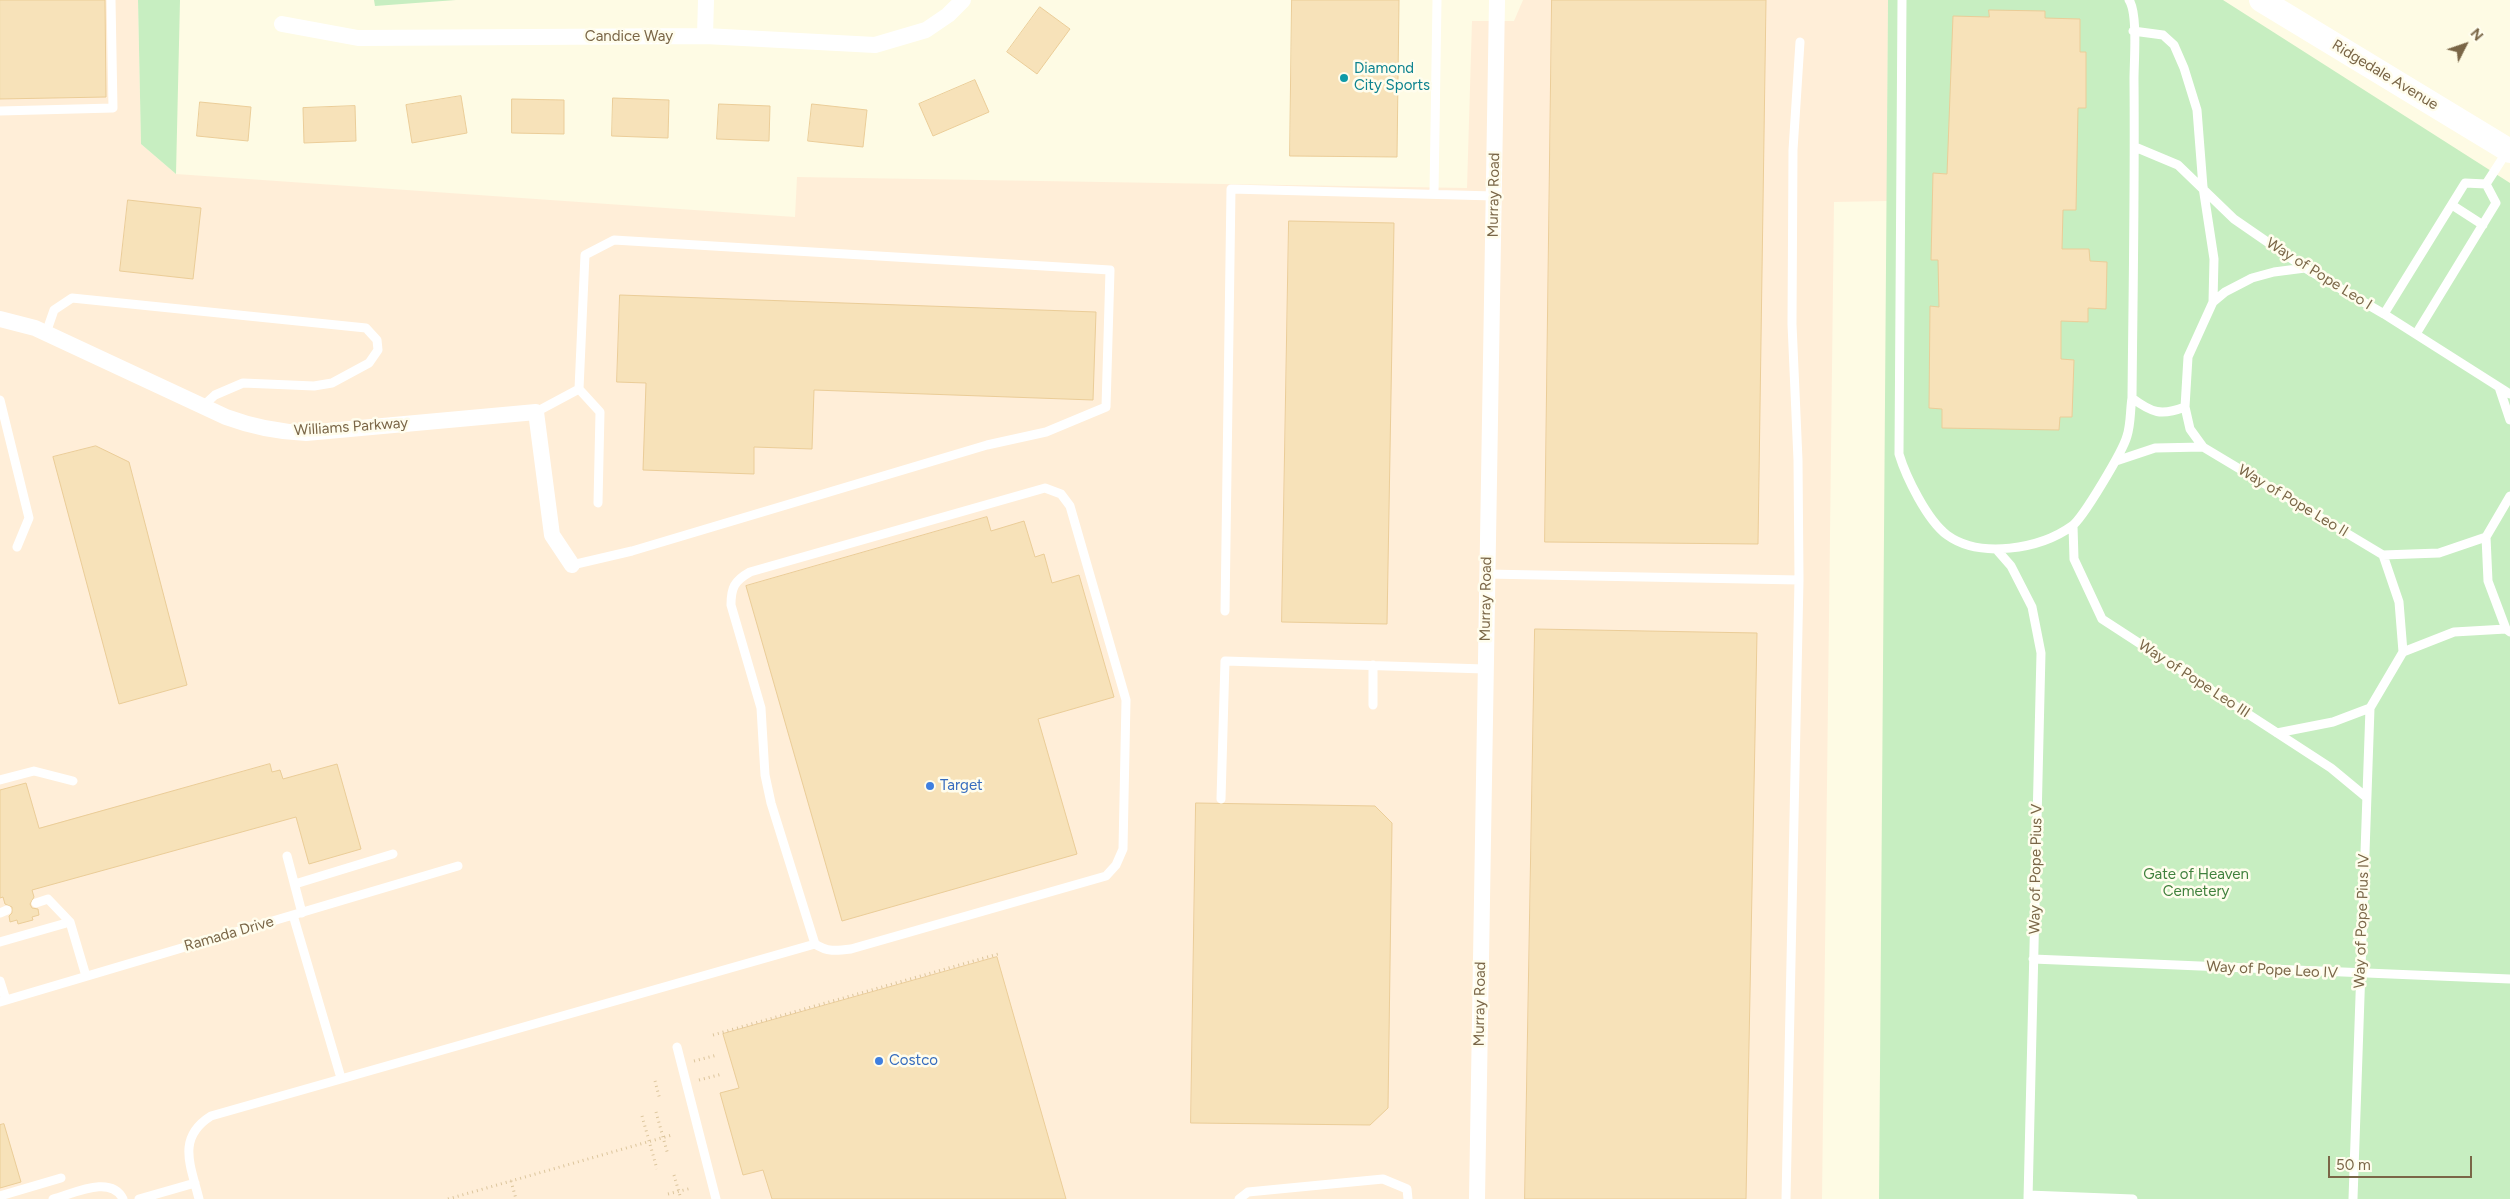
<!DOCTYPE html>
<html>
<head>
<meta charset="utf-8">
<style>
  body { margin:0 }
  #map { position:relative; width:2510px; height:1199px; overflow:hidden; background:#fefbe4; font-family:Figtree,sans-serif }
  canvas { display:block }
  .north { position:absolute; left:2440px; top:20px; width:50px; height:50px; -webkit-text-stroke:4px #fffded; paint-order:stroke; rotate:49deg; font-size:14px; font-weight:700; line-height:20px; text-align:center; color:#7a6647 }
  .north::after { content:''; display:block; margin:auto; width:18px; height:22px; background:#7a6647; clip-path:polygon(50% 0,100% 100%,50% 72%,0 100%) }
  .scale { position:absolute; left:2328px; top:1156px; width:144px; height:22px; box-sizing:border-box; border:2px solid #7a6647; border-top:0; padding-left:6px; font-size:15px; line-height:18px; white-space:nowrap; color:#7a6647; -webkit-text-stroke:4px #fffded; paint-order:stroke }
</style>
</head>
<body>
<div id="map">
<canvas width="2510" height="1199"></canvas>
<div class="north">N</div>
<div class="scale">50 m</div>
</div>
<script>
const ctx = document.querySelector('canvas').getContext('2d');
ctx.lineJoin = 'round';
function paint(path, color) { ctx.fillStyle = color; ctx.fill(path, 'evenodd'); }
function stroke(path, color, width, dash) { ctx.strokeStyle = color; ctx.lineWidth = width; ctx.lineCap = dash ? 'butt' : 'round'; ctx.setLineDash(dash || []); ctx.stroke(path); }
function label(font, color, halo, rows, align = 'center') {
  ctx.font = font + ' Figtree,sans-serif'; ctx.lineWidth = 5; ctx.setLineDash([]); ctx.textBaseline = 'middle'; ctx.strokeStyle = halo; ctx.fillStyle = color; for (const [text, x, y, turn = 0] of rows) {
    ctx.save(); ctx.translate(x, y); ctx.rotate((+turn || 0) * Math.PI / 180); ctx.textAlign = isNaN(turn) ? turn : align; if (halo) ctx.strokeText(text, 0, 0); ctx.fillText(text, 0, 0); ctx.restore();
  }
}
paint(new Path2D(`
  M0 0H138L141 144 176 174 795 217 797 177 1467 188 1472 21H1514L1523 0H1888L1887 201 1834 202 1822 1199H0Z`), '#ffeed8');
paint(new Path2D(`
  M138 0H180L176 174 141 144Z
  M374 0H456L375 6Z
  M1888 0H2223L2510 183V1199H1879Z`), '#c7eec1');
const building = new Path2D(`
  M0 0H105L106 97 0 99Z
  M1292 0H1399L1397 157 1290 156Z
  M1552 0H1766L1758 544 1545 542Z
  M1040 7 1070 29 1037 74 1007 52Z
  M1989 10 2045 11V18L2080 19V52H2086V108H2078L2076 210H2063L2062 249H2089L2090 261 2107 262 2106 309 2088 308V322L2061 321V359L2074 360 2072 417H2060L2059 430 1942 428V409L1929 408 1930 306 1939 307 1938 260H1931L1933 173 1947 174 1953 16 1989 17Z
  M975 80 989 112 933 136 919 104Z
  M461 96 467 133 412 143 406 105Z
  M613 98 669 100 668 138 612 136Z
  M512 99 564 100V134L512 133Z
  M200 102 251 107 248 141 197 136Z
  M719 104 770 106 769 141 717 139Z
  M812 104 867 110 863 147 808 141Z
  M355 106 356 141 304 143 303 108Z
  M128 200 201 208 193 279 120 271Z
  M1289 221 1394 223 1387 624 1282 622Z
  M620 295 1096 312 1093 400 814 390 812 449 754 447V474L643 470 646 383 617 382Z
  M96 446 129 462 187 685 119 704 53 457Z
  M987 517 991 531 1024 521 1035 557 1044 554 1052 583 1079 575 1114 697 1038 719 1077 854 842 921 746 586Z
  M1535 629 1757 633 1746 1199H1525Z
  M270 764 272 772 280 770 283 779 337 764 361 849 309 864 296 817 32 890 34 897 30 904 32 908 38 909 39 915 32 917 33 920 18 924 17 920 10 922 9 916 12 913V907L5 904 3 897 0 898V790L26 783 39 828Z
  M1196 803 1375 806 1392 823 1388 1108 1370 1125 1191 1123Z
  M997 957 1066 1199H772L763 1170 743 1175 720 1093 739 1088 723 1034Z
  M4 1124 21 1182 0 1188V1125Z`);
paint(building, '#f7e2b9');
stroke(building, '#ebcd98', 1);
stroke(new Path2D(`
  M713 1035 998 954
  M694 1061 717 1055
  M699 1080 722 1074
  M655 1081 660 1100
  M656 1112 668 1155
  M642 1116 657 1169
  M674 1175 681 1199
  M511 1181 516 1199
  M668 1194 692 1188
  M448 1199 672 1135`), '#dcc59c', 3, [1, 4]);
stroke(new Path2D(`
  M1902 0 1899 454C1906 477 1927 520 1947 535 1980 559 2040 549 2072 526 2083 518 2123 451 2127 436 2131 424 2130 410 2132 398 2133 292 2135 185 2134 79 2134 61 2138 13 2129 0
  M2133 31 2163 35 2174 45 2184 68 2197 110 2203 187 2214 259 2213 302
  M0 111 113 108 111 0
  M2135 147 2178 165 2234 219 2305 268 2384 314 2510 394
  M2486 184 2508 150
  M1434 193 1437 0
  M2452 205 2483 225
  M2305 268 2274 272 2252 278 2225 292 2213 302 2188 357 2185 407 2190 429 2203 447 2383 555 2439 553 2486 537
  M2384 314 2465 183 2486 184
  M46 333 54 310 72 298 366 328 377 340 378 350 369 363 332 383 314 386 243 383 215 395 203 406
  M2416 334 2496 203 2486 184
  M2499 387 2510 420
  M579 389 600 412 598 503
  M2132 398C2152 413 2161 416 2185 407
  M0 400 29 518 17 547
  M536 412 579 389 585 255 614 240 1110 270 1106 407 1046 432 987 445 632 551 572 565
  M2116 461 2155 448 2203 447
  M1045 488 1061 494 1070 506 1126 700 1123 849 1116 865 1106 876 851 949C836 951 827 952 815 944L771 803 765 775 761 708 731 605C731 588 734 581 750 572Z
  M2073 526 2074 559 2102 619 2331 768 2366 797
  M2486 537 2488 581 2506 629
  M2486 537 2510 496
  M1997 550 2011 566 2032 607 2041 653 2028 1199
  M1486 574 1799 580 1786 1199
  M1799 580 1798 460 1792 324 1793 150 1800 42
  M1225 611 1231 189 1494 196
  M2403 652 2454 632 2506 629 2510 632
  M1373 705V665
  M2277 733 2333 722 2370 708
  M0 780 34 771 73 781
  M1221 799 1225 661 1485 669
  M287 856 302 913
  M295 884 393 854
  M36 903 48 899 70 922 86 976
  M0 913 7 910
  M293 915 341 1078
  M0 942 70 922
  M2033 959 2510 979
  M0 981 6 1000
  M0 1002 458 866
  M677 1047 716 1199
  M2028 1195 2133 1199
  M0 1196 61 1178
  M53 1199C73 1194 111 1174 123 1199
  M139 1199 195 1183
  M199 1199C191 1166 176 1138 211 1116L815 944
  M1239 1199 1248 1192 1383 1179 1407 1189 1408 1199
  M2353 1199 2370 708 2403 652 2399 602 2383 555`), '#fff', 9);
stroke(new Path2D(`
  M282 24 358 38 705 36 875 45 926 30 948 15 963 0
  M705 36 706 0
  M0 319 35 328 226 417C253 427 278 432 306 433L536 412 552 535 572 565
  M1477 1199 1497 0`), '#fff', 16);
stroke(new Path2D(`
  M2261 0 2510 151`), '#fff', 24);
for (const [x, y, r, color] of [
  [1344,78,5,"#0f9aa8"],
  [930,786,5,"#3f7fe0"],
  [879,1061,5,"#3f7fe0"]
]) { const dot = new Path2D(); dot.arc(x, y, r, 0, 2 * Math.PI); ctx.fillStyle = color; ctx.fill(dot); stroke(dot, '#fffded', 2); }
label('15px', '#7a6647', '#fffded', [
  ["Candice Way",629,37],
  ["Ridgedale Avenue",2385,75,31],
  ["Murray Road",1494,195,-89],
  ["Way of Pope Leo I",2319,274,32],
  ["Williams Parkway",351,427,-4],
  ["Way of Pope Leo II",2293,501,31],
  ["Murray Road",1486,599,-89],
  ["Way of Pope Leo III",2194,679,33],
  ["Way of Pope Pius V",2036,869,-89],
  ["Way of Pope Pius IV",2362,921,-88],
  ["Ramada Drive",229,934,-16],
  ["Way of Pope Leo IV",2272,970,3],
  ["Murray Road",1480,1004,-89]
]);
label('15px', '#0d838f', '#fffded', [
  ["Diamond",1354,69],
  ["City Sports",1354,86]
], 'left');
label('15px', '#366cbe', '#fffded', [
  ["Target",940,786],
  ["Costco",889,1061]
], 'left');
label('15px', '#40813d', '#fffded', [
  ["Gate of Heaven",2196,875],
  ["Cemetery",2196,892]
]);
</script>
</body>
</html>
